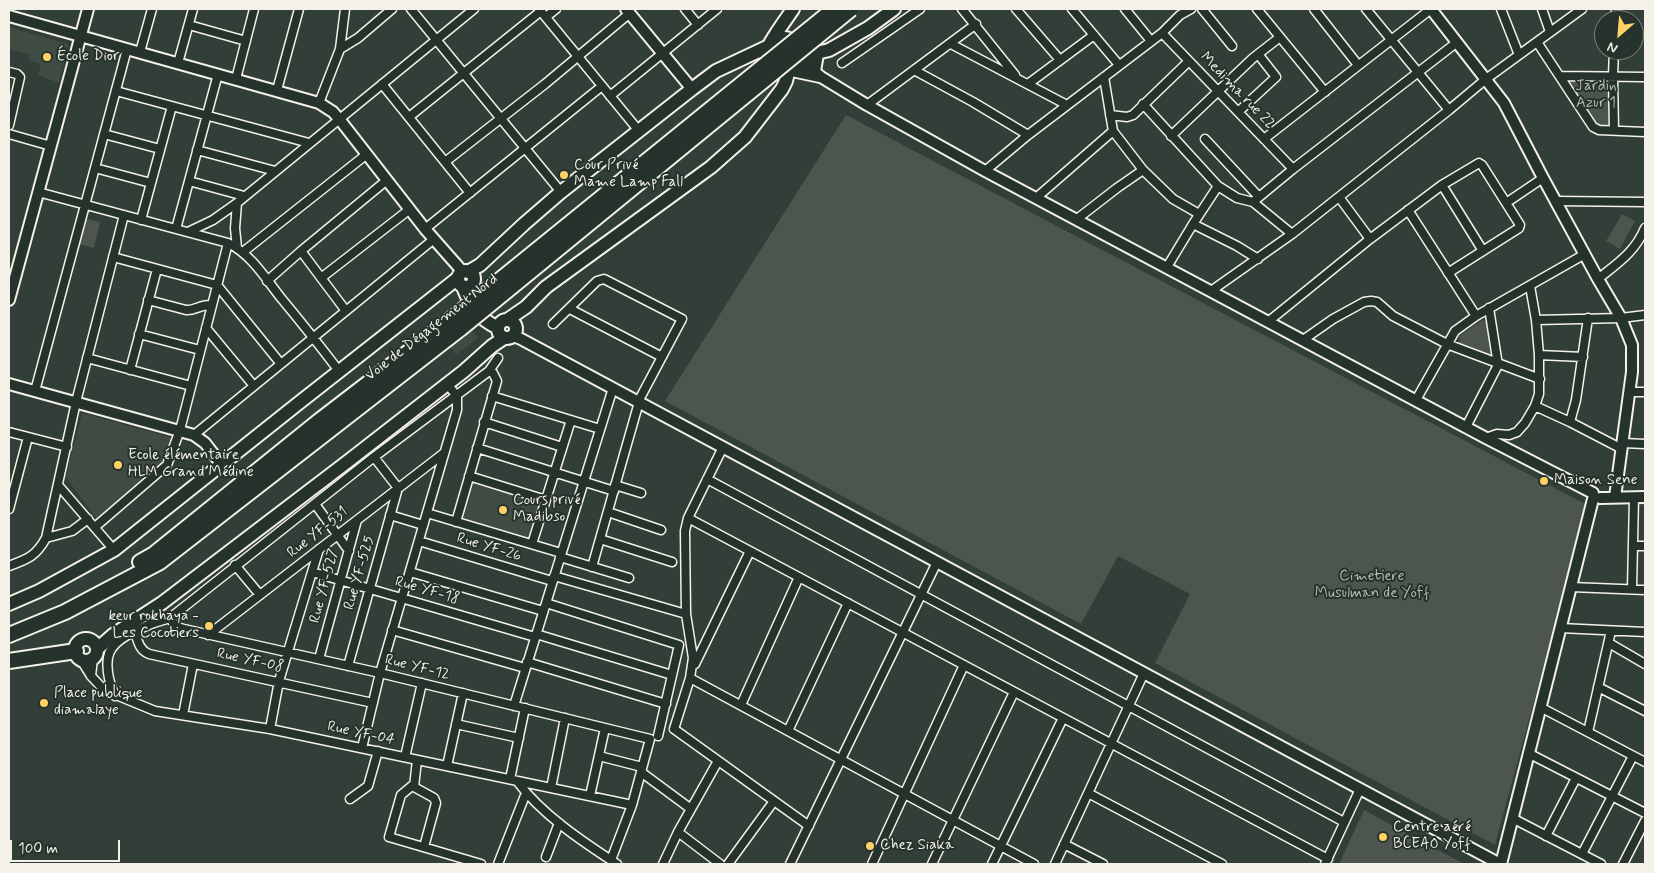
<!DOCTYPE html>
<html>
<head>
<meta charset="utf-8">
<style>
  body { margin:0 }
  #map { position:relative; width:1654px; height:873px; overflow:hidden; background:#323e38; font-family:Mynerve,sans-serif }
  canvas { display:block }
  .frame { position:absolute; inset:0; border:10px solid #f4f1e8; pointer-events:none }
  .north { position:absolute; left:1594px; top:10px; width:50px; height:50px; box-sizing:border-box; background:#26332d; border:1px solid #787f78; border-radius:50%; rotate:207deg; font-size:14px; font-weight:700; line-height:20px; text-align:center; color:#f4f1e8 }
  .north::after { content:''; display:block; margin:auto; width:18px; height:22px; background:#ffd166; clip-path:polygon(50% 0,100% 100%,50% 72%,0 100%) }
  .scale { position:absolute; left:10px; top:840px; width:110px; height:22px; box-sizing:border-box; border:2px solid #f4f1e8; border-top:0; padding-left:6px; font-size:15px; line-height:18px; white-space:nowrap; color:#f4f1e8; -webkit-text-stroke:4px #26332d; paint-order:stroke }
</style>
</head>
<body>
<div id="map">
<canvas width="1654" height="873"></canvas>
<div class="frame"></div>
<div class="north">N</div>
<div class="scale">100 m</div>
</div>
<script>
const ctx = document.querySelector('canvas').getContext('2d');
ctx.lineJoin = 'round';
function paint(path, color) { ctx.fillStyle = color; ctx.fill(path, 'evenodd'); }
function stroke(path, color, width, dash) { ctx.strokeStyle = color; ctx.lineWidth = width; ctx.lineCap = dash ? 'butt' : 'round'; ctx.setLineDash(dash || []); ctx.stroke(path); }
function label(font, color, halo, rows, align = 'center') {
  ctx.font = font + ' Mynerve,sans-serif'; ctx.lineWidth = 4; ctx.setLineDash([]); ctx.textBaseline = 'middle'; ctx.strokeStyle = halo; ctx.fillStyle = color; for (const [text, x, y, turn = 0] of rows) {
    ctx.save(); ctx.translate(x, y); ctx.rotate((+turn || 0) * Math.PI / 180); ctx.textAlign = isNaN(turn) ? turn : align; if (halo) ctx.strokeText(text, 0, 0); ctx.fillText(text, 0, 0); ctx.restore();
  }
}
paint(new Path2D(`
  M9 27 68 44 59 83 38 75 41 64 29 60V54L9 49Z
  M471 329 478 338 456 355 450 346Z
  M82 413 176 439 166 470 100 524 66 477Z
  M474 479 543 502 531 540 462 517Z`), '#404b44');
paint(new Path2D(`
  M1566 78 1610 80 1611 127 1597 126Z
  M846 115 1587 505 1495 845 1155 663 1190 594 1118 556 1081 624 665 401Z
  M1622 214 1635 221 1620 249 1606 241Z
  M84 218 100 222 94 248 78 244Z
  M1482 320 1488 323 1493 353 1488 355 1460 343 1459 336Z
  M1364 810 1464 864H1339Z`), '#4c564f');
const minor = new Path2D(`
  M411 9 561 192
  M539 9 639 131
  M685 9 698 25
  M962 9 1015 75
  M1016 9 1060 60
  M1072 9 1119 65
  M1125 9 1151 41
  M1202 9 1232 46
  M1257 9 1325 92
  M1314 9 1358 65
  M1366 9 1449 110
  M1501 9 1519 55
  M1542 9 1550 32
  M546 17 556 9
  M1615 20 1616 9
  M189 25 246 41
  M1162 33 1293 169
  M1537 42 1593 127 1599 130 1645 132
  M951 44 1067 105
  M340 49 358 38 392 9
  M140 52 152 9
  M178 63 193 9
  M842 63 920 9
  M914 70 973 102 1028 135
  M9 72 17 74 20 77 9 125
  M1561 76 1645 77
  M1104 77 1113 131 1143 170 1173 199 1199 214
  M236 79 254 9
  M382 84 470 193
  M1028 84 1094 35
  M277 90 299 9
  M116 91 309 143
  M610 96 717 9
  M319 103 340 49 345 9
  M1143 104 1218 186 1237 198 1253 202 1292 234
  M867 105 976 24
  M1238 112 1276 77 1258 54
  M1110 115 1127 117 1133 115 1189 61
  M409 117 541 11
  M1614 130 1613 76 1614 50
  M9 134 51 146
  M104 134 160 149
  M1171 136 1253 58 1280 37
  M1205 139 1259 197
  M1264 139 1431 9
  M197 150 275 171
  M445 162 545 84 630 13
  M95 168 151 183
  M985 171 1028 135 1162 33 1180 15 1191 9
  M189 181 244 196
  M1442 185 1483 251
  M38 192 228 243C251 254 266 279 281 298 301 322 320 346 339 371
  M1339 197 1370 239
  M1036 198 1113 131
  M1556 201 1645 202
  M1253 202 1293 169 1456 43
  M237 203 235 228 237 248
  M1506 203 1543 178
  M1408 210 1476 316
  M1077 219 1117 188 1143 170
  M141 220 172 106
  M1193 224 1237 246 1258 259
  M176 229 218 74
  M425 229 602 86
  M188 232 213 220 237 203 474 9
  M301 251 346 311
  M243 252 367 154
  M113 257 217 285 281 364
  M1167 267 1193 224 1218 186
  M321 278 410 209
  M1598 279C1618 263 1635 252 1645 228
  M267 281 301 251 387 180
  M1211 291 1292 234 1449 110 1486 79 1582 9
  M148 300 186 310C195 311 200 304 212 305
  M570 309 662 357
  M1536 320 1621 318 1645 315
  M1269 321 1370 239 1442 185 1479 163 1482 165 1520 225 1519 228 1448 273
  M553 324 597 281 604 279 682 319 638 402
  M206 328 254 386
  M139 334 200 350
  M1303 340 1333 319 1364 302 1371 301 1377 302 1393 316 1447 344 1540 379
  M1539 355 1583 357
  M87 358 191 386
  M130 370 157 269
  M35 391 127 49
  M1630 392H1645
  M492 396 600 429
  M1416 400 1455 331 1476 316 1585 254
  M1535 406 1570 422 1622 449
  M484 422 562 447
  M1570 422 1576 400 1588 318
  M1466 427 1498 365 1489 308
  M9 432 67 447
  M194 435 434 239
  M1486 438 1497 434 1509 435 1517 432 1525 423 1535 406 1539 394V355L1536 320 1530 286
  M1623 443 1645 444
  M477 448 614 491
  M469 476 546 500
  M707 479 1344 822
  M58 485 114 550
  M615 485 641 493
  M315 504 349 551
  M9 509 28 437
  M608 512 661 530
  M427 513 561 553
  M390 515 423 525
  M688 518 1328 859
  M456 522 497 381 493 373 489 371 498 358
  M95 527 167 465 180 430 228 243
  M46 538 72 531 88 519
  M600 539 672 562
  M419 541 552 581
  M532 544 571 420
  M1634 546H1645
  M560 557 629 578
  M235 565 260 595
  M9 566C28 559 36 556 46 538L76 402 124 215
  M592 567 639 402
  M312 572 535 637
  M410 572 543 611
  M554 576 686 614
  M1571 587 1645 590
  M1632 589 1634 497
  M546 603 679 645 658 736
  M170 618 176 627 184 629 380 673 650 739
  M1560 628 1645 632
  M392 630 525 668
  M135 632C138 641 139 650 149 654L373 703
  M536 634 672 675
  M208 635 444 453
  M1609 643 1645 664
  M319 659 357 520
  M81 660 91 676 104 690 155 711 270 729 632 805
  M527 662 666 704
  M695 664 750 551
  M348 666 398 488 374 457
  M91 676 93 658
  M690 678 1034 864
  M1598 687 1645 711
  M115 696C109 683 103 660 112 648 122 634 154 622 170 618L374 457 489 371
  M741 705 799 577
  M514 706 613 388
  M1540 707 1645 762
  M183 715 193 664
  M456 724 519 738
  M270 729 279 681 319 549
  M674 729 690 678 693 658 686 614 685 531 688 518 723 447
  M674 729 809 826
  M788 731 848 603
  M1588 732 1611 631
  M362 748 380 673 457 410V396L447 384
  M1528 753 1645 813
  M599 756 642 767
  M405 757 422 683
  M417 760 414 787 434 798 436 803 424 847
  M447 766 463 693
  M641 772 691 809
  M510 779 525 708
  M517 781C541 814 583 842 617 864
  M413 785 401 795 389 837 481 864
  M551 788 565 718
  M1088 793 1222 864
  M590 796 605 728
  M350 799 368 786 378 751
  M1512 818 1601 864
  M678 832 720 864
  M1546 836 1576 778
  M1064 844 1103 864
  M1582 854 1633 756
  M546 857 559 823
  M611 860 632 805 650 739
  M498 864 526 793
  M663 864 678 832 718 761
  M728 864 774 801
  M790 864 937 562
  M872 864 964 665
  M932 864 1014 692
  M992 864 1063 718
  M1055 864 1144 673
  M1325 864 1360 789
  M1623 864 1645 821`);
const tertiary = new Path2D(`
  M626 9 692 89
  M1431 9 1504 103 1543 178 1598 279 1621 318 1632 345V372L1615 497
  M9 16 319 103 333 112 340 120 425 229 463 272
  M800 60 821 77 867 105 985 171 1486 438 1593 493
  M792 71 820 77
  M9 300 88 9
  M513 336 521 339 1500 864
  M9 384 194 435 205 443 222 465
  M1600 498 1645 497
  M1501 864 1593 499`);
const primary = new Path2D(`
  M773 40C803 28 812 72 781 73
  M765 55C766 46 787 18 793 9
  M801 57 829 50 868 28 894 9
  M814 71 817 54
  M458 279a8 8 0 1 1 16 0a8 8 0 1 1-16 0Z
  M468 272 480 265 524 224 561 192 692 89 716 71 767 47
  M463 287C472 309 477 317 498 328
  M498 329a9 9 0 1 1 18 0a9 9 0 1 1-18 0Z
  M507 320 526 307 546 287 711 167 745 137 782 89 786 81 788 73
  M9 604 39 591 114 550 300 402 458 278
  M75 650a11 11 0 1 1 22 0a11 11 0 1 1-22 0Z
  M97 649 113 635 162 603 347 462 464 371 492 346 504 338`);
const trunk = new Path2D(`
  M140 562 154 554 319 421 453 318
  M9 635 65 612 160 562 460 329
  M9 661 76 651`);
stroke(minor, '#f4f1e8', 11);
stroke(tertiary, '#f4f1e8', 14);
stroke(primary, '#f4f1e8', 16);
stroke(trunk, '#f4f1e8', 18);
stroke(minor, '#26332d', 8);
stroke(tertiary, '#26332d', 10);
stroke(primary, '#26332d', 12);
stroke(trunk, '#26332d', 14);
const trunkBridge = new Path2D(`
  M453 318 834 9
  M460 329 851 9`);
stroke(trunkBridge, '#f4f1e8', 18, []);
stroke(trunkBridge, '#26332d', 14);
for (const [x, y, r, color] of [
  [47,57,5,"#ffd166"],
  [564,175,5,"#ffd166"],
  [118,465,5,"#ffd166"],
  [1544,481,5,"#ffd166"],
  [503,510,5,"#ffd166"],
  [209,626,5,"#ffd166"],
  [44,703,5,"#ffd166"],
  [1383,837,5,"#ffd166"],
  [870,846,5,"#ffd166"]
]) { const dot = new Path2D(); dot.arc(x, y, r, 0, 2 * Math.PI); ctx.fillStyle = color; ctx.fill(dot); stroke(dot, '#26332d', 2); }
label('15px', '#f4f1e8', '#26332d', [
  ["École Dior",57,57],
  ["Cour Privé",574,166],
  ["Mame Lamp Fall",574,183],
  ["Ecole élémentaire",128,456],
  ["HLM Grand Médine",128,473],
  ["Maison Sene",1554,481],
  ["Cours privé",513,501],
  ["Madibso",513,518],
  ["keur rokhaya -",199,617,"right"],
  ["Les Cocotiers",199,634,"right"],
  ["Place publique",54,694],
  ["diamalaye",54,711],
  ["Centre aéré",1393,828],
  ["BCEAO Yoff",1393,845],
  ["Chez Siaka",880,846]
], 'left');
label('15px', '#b9bbb2', '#26332d', [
  ["Jardin",1596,87],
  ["Azur 1",1596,104],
  ["Cimetiere",1372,577],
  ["Musulman de Yoff",1372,594]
]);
label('15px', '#f4f1e8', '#26332d', [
  ["Medima rue 22",1237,91,46],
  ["Voie de Dégagement Nord",432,328,-38],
  ["Rue YF-531",318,533,-38],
  ["Rue YF-26",489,548,17],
  ["Rue YF-525",360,573,-74],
  ["Rue YF-527",325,586,-75],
  ["Rue YF-18",427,591,16],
  ["Rue YF-08",250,661,12],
  ["Rue YF-12",417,668,14],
  ["Rue YF-04",361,734,12]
]);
</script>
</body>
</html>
